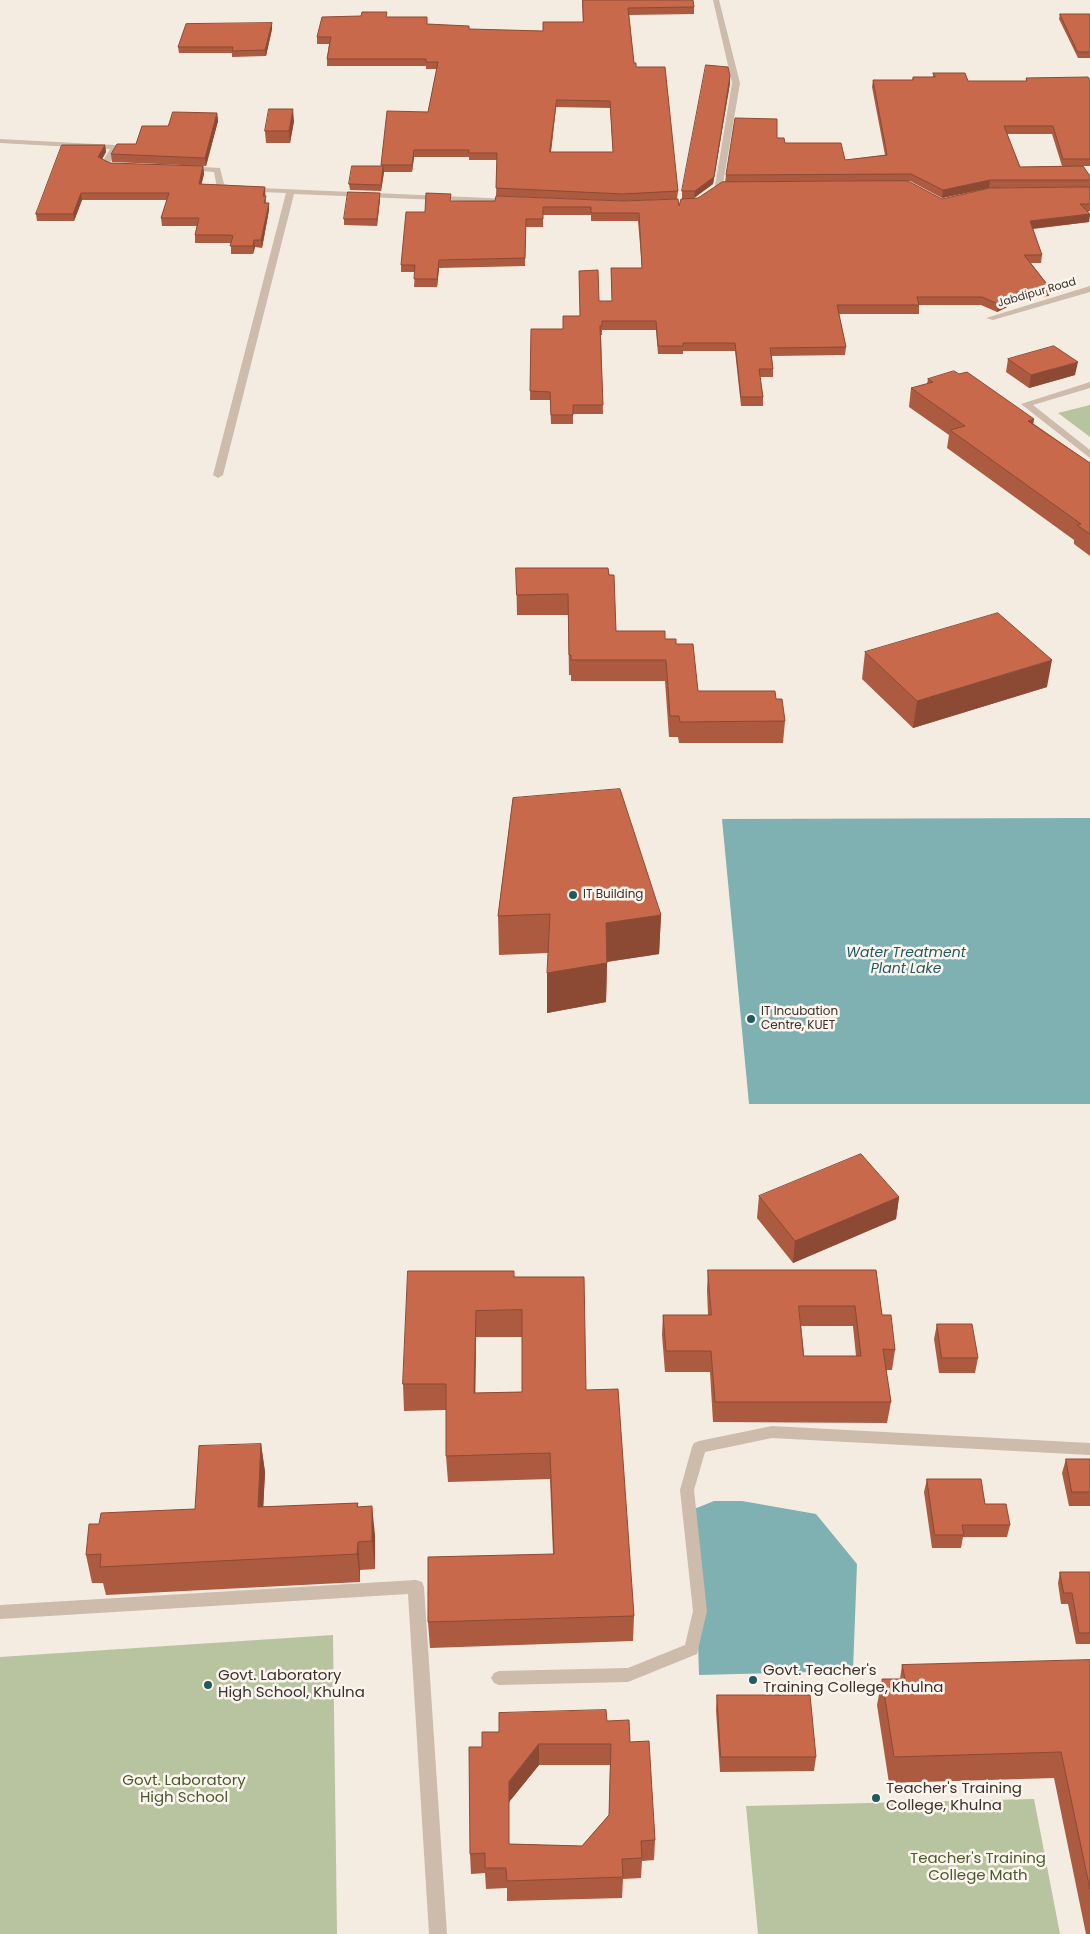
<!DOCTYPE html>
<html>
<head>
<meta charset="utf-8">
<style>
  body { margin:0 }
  canvas { display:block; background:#f4ebe1 }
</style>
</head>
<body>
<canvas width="1090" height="1934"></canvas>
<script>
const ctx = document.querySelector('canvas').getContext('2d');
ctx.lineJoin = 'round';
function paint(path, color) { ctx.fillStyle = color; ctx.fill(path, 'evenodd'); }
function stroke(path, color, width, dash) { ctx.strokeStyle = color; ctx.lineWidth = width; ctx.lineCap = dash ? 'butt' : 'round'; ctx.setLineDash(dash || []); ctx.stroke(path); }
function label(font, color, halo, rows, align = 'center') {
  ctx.font = font + ' Poppins,sans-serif'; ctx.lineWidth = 5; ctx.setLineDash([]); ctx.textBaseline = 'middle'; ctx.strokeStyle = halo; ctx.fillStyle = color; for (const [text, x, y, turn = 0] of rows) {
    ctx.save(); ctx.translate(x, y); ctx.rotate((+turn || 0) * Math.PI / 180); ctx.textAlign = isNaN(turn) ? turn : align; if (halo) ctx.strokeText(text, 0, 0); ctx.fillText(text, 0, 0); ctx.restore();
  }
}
paint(new Path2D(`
  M1090 405V437L1058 413Z
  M333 1635 337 1934H0V1657Z
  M1034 1799 1060 1934H758L746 1806Z`), '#b8c4a0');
paint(new Path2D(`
  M1090 818V1104H749L722 819Z
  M714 1501H742L816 1514 857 1564 853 1671 699 1675 694 1509Z`), '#7fb0b2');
paint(new Path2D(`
  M772 1426 1090 1443V1455L772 1438 705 1452 694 1490 707 1611 697 1654 628 1682 499 1685 494 1683 491 1678 494 1673 499 1671 628 1668 685 1645 693 1611 680 1490 692 1447 694 1443 699 1441Z`), '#cdbbac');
paint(new Path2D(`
  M713 0H719L740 83 723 184H735V188C729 189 719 190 715 186L732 83Z
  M0 139 115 145 119 147 110 163 122 167 118 169 101 164 110 149 0 143Z
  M185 166 220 168 224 184 237 187 511 199 515 201 511 203 294 194 223 475 218 478 213 475 286 193 237 191 217 188 214 172 188 170H185Z
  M1090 286V292L993 320 986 318Z
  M1090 382V388L1033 405 1090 450V458L1021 404Z
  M416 1580 422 1582 424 1587 447 1934H429L408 1594 0 1619V1605Z`), '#cdbbac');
paint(new Path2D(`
  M582 0 694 7V14L629 15 634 63 636 67 678 191 677 199 623 201 496 196 497 160H469V157H414L412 172H384L381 191 350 190 349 184 381 166V165L428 112 437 69H426V66H327V59L329 44H317V37L387 17 427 24 469 30 543 31 583 22ZM556 107 610 108 613 152H551Z
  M1060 14H1090V58H1078L1059 19Z
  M272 23V29L266 56 232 57V53H179L178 47Z
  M933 73 968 81H1026V78L1090 80V166H1083L1090 176V187L989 188 942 198 910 181 725 182 726 175 777 138 785 143 845 160 885 155 872 87 873 80H912L913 77H933ZM1007 134H1052L1062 166 1020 167Z
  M730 76V83L713 184 694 198 942 199 1090 187V211L1087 212 1090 214 1089 222 1033 229 1042 255 1041 263H1031L1050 288 1049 296 1025 298 997 312 981 305H919V314H839L846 347 845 355 772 356 773 369V377H760L763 397V406H741L735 351H683V354H658L656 330H602V335H601L603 414H573V424H551L550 400H530L531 329H563L599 301H612L611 268H642L638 221H591V215H543V227H526L525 266 439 268 437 287H414L415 272H401V265L425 212 451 201 679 206 682 199V191Z
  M217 113 218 121 206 166 112 162 111 154 136 144 168 126Z
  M294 121 290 143H266L265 131Z
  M105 145 106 152 102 159 110 163 203 166 204 174 201 184 265 187 266 203 269 210 262 248 255 247 253 254H231V243H195V235L197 226H162L161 218 167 200H82L74 221H37L36 214Z
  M380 199 377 226 344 225V219Z
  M1008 359 1075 375 1029 388 1006 372Z
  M928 379 1034 424 1090 463V556L1074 544V540L947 448 949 435 909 407 911 388 927 384Z
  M516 568H608L616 631 665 639 676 644 698 691 776 699 785 721 783 743H679L678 737H669L665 681H571V675H569L568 615H517Z
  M865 652 1047 687 913 728 862 679Z
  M513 798 661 915 659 954 607 962 606 1002 547 1013 548 953 499 955 498 916Z
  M759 1196 899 1197 896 1219 793 1263 757 1218Z
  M708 1270H876L882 1315 895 1350 892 1370H886L891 1402 887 1423 713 1422 710 1372H665L662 1335 663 1315H708L707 1290ZM801 1326H853L856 1356H804Z
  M408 1271 514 1277 586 1390 634 1616 633 1641 430 1648 428 1622 553 1554 550 1479 448 1482 446 1456V1410L404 1411 403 1384ZM476 1337H522V1392L475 1393Z
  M937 1324 978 1358 975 1373H939L934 1339Z
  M261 1444 265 1472 263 1507 358 1503V1507L375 1535V1569L360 1570V1582L106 1595 103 1583H92L86 1555 99 1524 195 1509Z
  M1066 1459H1090V1506H1069L1062 1473Z
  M927 1479 985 1504 1010 1525 1007 1537H963L961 1548H932L924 1492Z
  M1060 1572H1090V1644H1076L1068 1604H1061L1058 1583Z
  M1090 1660V1934H1086L1054 1778 889 1783 877 1705 882 1679H900L902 1665Z
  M717 1695 816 1757 814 1771 720 1772 716 1710Z
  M607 1721 630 1742 655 1840 654 1860 642 1861 641 1878 623 1879 622 1898 507 1901V1888L486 1889 485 1873 471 1874 470 1854 482 1747 499 1732ZM539 1765H610L609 1815 582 1846 509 1844V1802Z`), '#ac5a40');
paint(new Path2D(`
  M272 23V29L266 56 265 50Z
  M730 76V83L713 184 694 198 695 191Z
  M557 100 556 107 550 159V152Z
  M293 109 294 121 290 143 289 131Z
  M217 113 218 121 206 166 205 158Z
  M105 145 106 152 99 165 98 157Z
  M414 150V157L412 172V165Z
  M203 166 204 174 200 191 199 184Z
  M383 166 384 172 381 191V185Z
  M990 180 989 188 942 198 943 190Z
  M265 187V194L263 203V196Z
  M81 193 82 200 74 221 73 214Z
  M380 193V199L377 226V219Z
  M269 203V210L262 248 261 240Z
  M1090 214 1089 222 1029 229 1030 221Z
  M254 240 255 247 253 254V246Z
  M439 260V268L437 287V279Z
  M1026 290 1025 298 997 312 998 304Z
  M1078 362 1075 375 1029 388 1031 375Z
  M1034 419 1031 438 1028 421Z
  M1052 660 1047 687 913 728 917 701Z
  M661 915 659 954 605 962 606 923Z
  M607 963 606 1002 547 1013V973Z
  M899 1197 896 1219 793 1263 795 1241Z
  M476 1311V1337L475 1419 474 1393Z
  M261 1444 265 1472 262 1535 258 1507Z
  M372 1506 375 1535V1569L372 1541Z
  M358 1542 360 1570V1582L357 1554Z
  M539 1744V1765L509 1802V1865V1782Z`), '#8c4a34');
const building = new Path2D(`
  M583 0H693L694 7 628 8 634 63H636V67H665L678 191 623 194 496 188 497 153H469V150H414L412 165H381L387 111 428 112 438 62H426V59H327L331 37H317L322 17 361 16 362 12H387L386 17H427V24L469 26V29L543 31V22H583ZM557 100 610 101 613 152H550Z
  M1060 14H1090V52H1078Z
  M272 23 265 50 232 51 233 47H178L186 24Z
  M706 65 728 67 730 76 714 177 695 191H682Z
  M933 73H965L968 81H1027L1026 78 1088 77 1090 80V159H1063L1053 126H1004L1020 167 1083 166 1090 176V180H990L943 190 911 174 726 175 735 118 777 119V138H784L785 143H841L845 160 887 155 873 80H913V77H935Z
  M269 109H293L289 131H265Z
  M173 112 217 113 205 158 111 154 117 144H136L142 126H168Z
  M62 145H105L98 157 110 163 203 166 199 184 265 187 263 196H266L264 203H269L261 240H254L253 246H230L233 236 230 235H195L199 218H161L169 193H81L73 214H36Z
  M352 166H383L381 185 349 184Z
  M908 181 942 199 990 188 1090 187V204H1080L1090 214 1030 221 1042 255H1024L1050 288 1026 290 998 304 982 297H917L919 305H837L846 347 770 348 773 369H759L763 397H741L735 343H683V346H658L656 321H602V326H600L603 405H573V415H551L550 392 530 391 531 329H563V316H580L579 271 598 270 599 301H612L611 268H642L639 213H591V207H543V219H526L525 258 439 260 437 279H414L415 265H401L406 212H425L426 193 451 194 450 201H495L496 196 623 201 678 199 679 206 681 199 698 198 722 182Z
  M348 192 380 193 377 219H344Z
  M1054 346 1078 362 1031 375 1008 359Z
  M954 371 959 374 967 372 1034 419 1028 421 1090 463V534L1077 525 1081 524 950 430 965 426 911 388 933 382 928 379Z
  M516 568H608L609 575H614L616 631H665V639H676V644H693L698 691H775L776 699H782L785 721 680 722 679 716H670L666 660H571V655H569L568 594 517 595Z
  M998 613 1052 660 917 701 865 652Z
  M620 789 661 915 606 923 607 963 547 973 550 914 498 916 513 798Z
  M861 1154 899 1197 795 1241 759 1196Z
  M708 1270H876L882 1315H891L895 1350 883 1349 891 1402H715L711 1351H666L663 1315H711ZM799 1306H855L861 1356H804Z
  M408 1271H514V1277H584L586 1390 618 1389 634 1616 428 1622V1557L554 1554 550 1453 446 1456V1384H403ZM522 1310V1392L474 1393 476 1311Z
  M937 1324H972L978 1358H942Z
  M261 1444 258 1507 358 1503 357 1507 372 1506V1541L358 1542 357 1554 100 1567 101 1554 86 1555 89 1524H99L101 1513 195 1509 199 1446Z
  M1066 1459H1090V1492H1072Z
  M927 1479H981L985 1504H1006L1010 1525H962L964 1535H935Z
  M1060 1572H1090V1633H1079L1072 1593H1064Z
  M1090 1660V1889L1061 1752 894 1757 882 1679H905L902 1665Z
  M717 1695H810L816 1757H721Z
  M606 1710 607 1721 629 1720 630 1742 649 1741 655 1840 641 1841 642 1858 622 1859 623 1877 507 1881 506 1868H485V1853L470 1854 469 1747H482V1732H499V1713ZM539 1744H611L609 1815 582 1846 509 1844V1782Z`);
paint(building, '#c8694b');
stroke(building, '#8c4a34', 1);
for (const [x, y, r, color] of [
  [573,895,5,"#1f5a5e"],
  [751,1019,5,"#1f5a5e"],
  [753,1680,5,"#1f5a5e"],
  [208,1685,5,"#1f5a5e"],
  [876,1798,5,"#1f5a5e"]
]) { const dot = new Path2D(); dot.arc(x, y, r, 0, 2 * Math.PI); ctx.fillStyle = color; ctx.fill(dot); stroke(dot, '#fbf5ee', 2); }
label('11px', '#3b302b', '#fbf5ee', [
  ["Jabdipur Road",1037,293,-16]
]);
label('12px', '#3b302b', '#fbf5ee', [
  ["IT Building",583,895],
  ["IT Incubation",761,1012],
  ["Centre, KUET",761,1026]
], 'left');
label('italic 14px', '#1f5a5e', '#fbf5ee', [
  ["Water Treatment",906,953],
  ["Plant Lake",906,969]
]);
label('15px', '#3b302b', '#fbf5ee', [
  ["Govt. Teacher's",763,1671],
  ["Training College, Khulna",763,1688],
  ["Govt. Laboratory",218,1676],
  ["High School, Khulna",218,1693],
  ["Teacher's Training",886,1789],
  ["College, Khulna",886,1806]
], 'left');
label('15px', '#4a5a2e', '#fbf5ee', [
  ["Govt. Laboratory",184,1781],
  ["High School",184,1798],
  ["Teacher's Training",978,1859],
  ["College Math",978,1876]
]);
</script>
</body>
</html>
